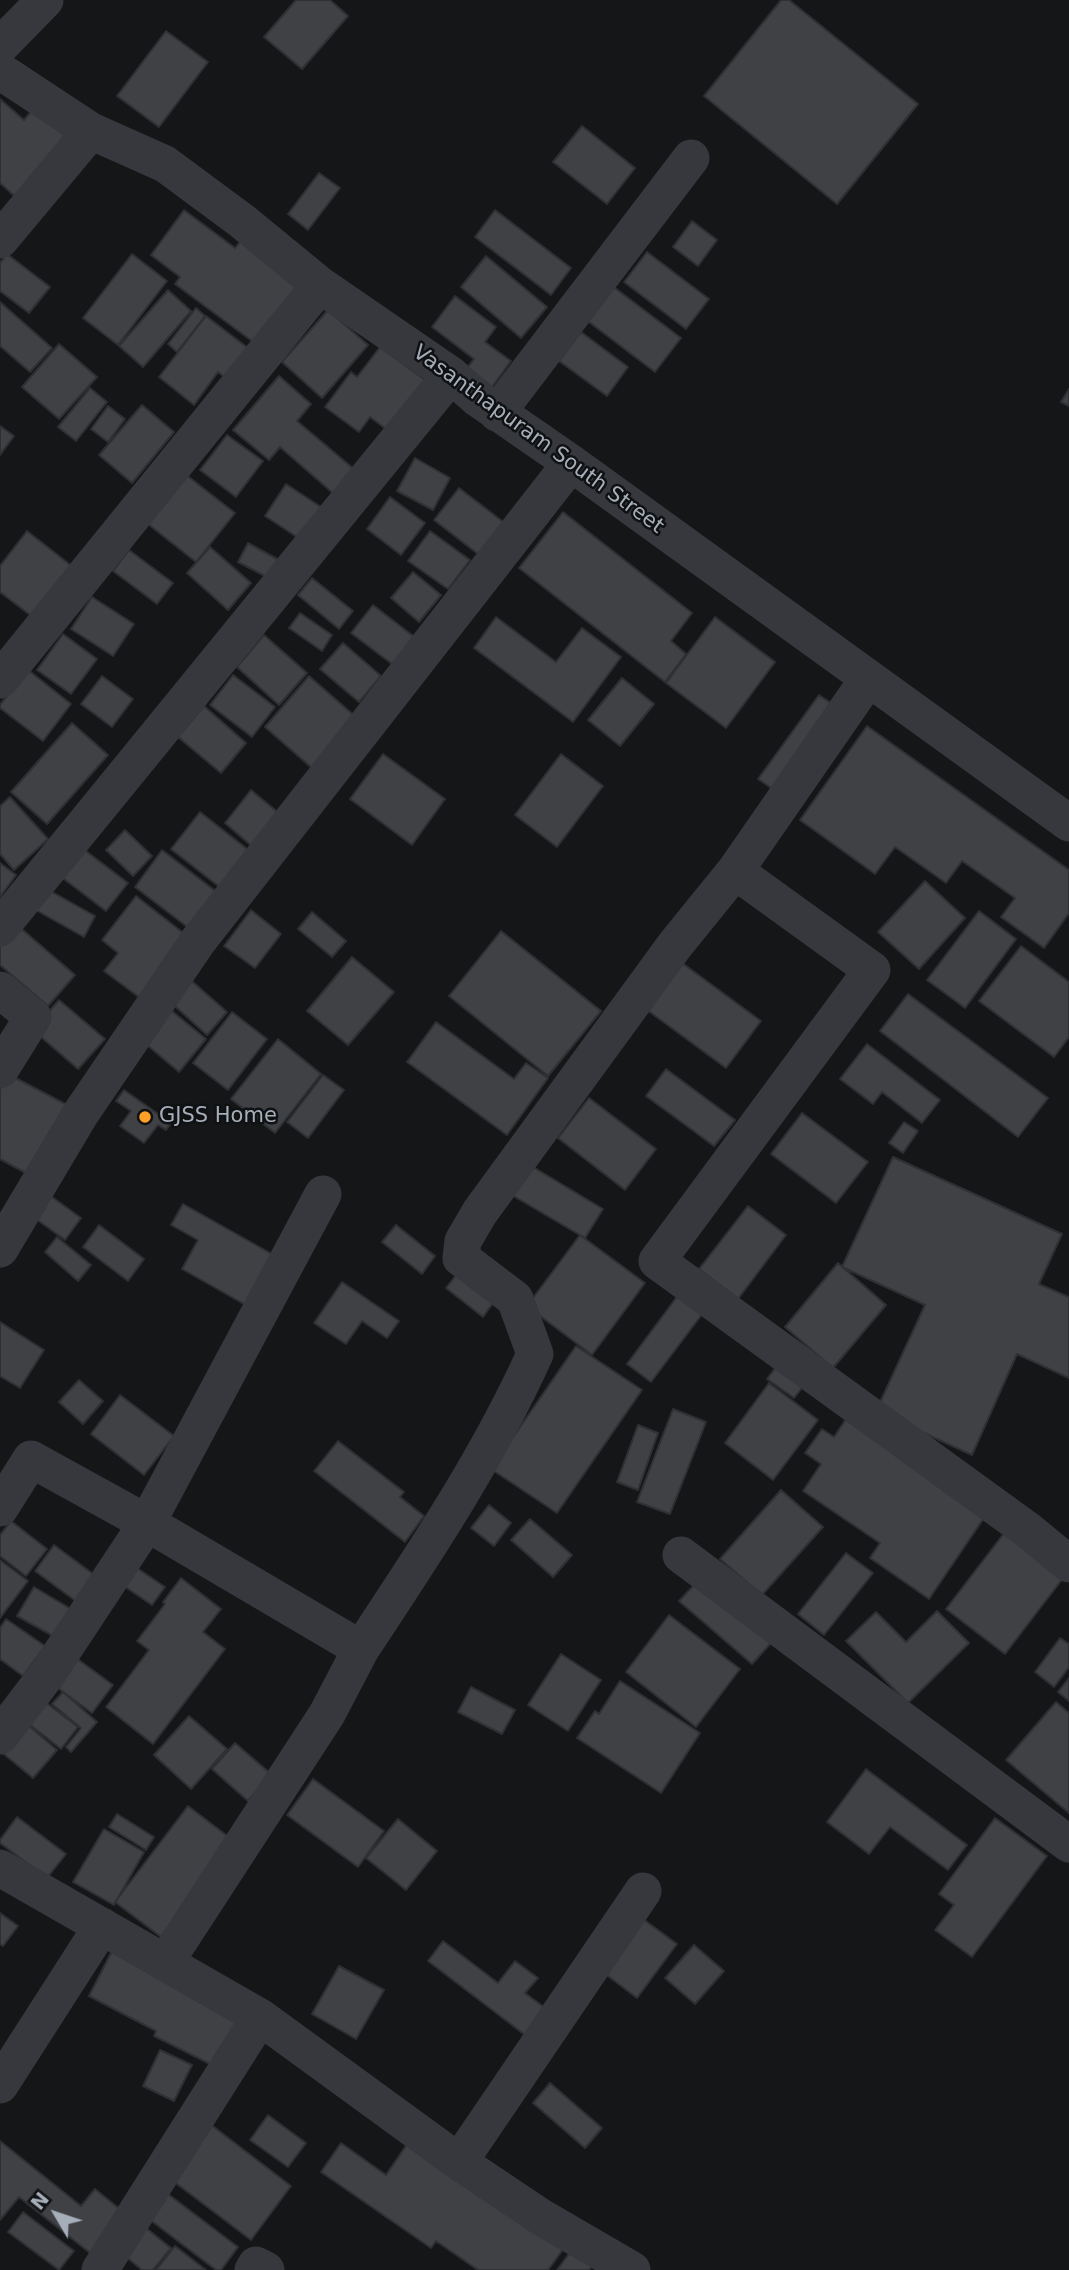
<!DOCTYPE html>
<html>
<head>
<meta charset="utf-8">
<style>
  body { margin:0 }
  #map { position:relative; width:1069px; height:2270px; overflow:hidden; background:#151618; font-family:"DejaVu Sans",sans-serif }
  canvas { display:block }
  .north { position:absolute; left:21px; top:2179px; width:70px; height:70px; -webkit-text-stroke:5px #101113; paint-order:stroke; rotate:309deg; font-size:19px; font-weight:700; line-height:28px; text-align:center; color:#a6aeb9 }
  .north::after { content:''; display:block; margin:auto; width:24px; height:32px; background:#a6aeb9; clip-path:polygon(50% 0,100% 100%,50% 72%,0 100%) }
</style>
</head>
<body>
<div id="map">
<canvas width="1069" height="2270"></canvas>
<div class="north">N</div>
</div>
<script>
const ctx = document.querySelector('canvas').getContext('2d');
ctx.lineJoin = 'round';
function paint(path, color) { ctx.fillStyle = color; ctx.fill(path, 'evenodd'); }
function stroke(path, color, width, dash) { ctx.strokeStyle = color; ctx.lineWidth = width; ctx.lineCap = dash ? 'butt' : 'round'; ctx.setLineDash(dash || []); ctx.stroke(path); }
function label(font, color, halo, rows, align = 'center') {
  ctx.font = font + ' "DejaVu Sans",sans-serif'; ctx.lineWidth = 5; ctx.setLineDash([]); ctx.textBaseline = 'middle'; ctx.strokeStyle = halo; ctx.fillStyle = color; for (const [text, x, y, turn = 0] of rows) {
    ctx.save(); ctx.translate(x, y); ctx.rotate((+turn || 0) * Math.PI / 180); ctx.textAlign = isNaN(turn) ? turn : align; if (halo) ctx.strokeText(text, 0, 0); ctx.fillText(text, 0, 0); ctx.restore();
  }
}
const building = new Path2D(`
  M296 0H330L348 16 302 69 264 37Z
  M781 0H789L918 104 837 204 704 96Z
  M166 31 208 62 159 127 117 96Z
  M0 99 24 120 34 108 70 140 19 200 0 183Z
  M582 126 635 168 607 204 553 162Z
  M319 173 340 188 308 230 288 214Z
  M184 210 235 248 243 238 305 288 260 347 175 284 180 277 151 255Z
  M495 210 571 268 551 295 475 237Z
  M692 221 717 240 698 266 673 247Z
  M647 252 709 299 686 329 624 282Z
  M7 254 50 287 29 313 0 291V263Z
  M132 254 167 281 118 345 83 318Z
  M486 256 547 307 521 338 461 287Z
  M611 285 681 338 655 372 585 319Z
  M168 290 191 311 143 367 119 346Z
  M455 296 496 327 485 342 511 361 492 387 467 368 474 359 432 327Z
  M0 302 52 348 30 372 0 346Z
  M196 308 205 316 177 352 168 344Z
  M328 310 368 345 322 398 282 362Z
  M206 316 252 351 229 380 218 372 194 405 159 377Z
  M581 332 628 367 607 396 559 361Z
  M59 344 97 377 59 419 22 387Z
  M380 347 432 385 394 435 370 417 359 432 325 407 351 372 357 377Z
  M279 376 311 404 297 421 355 470 334 494 280 447 269 460 233 430Z
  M90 388 107 402 76 441 58 427Z
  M1069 389V406L1061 402Z
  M142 405 174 432 132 483 99 455Z
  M108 406 125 419 108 442 91 429Z
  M0 426 14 436 0 455Z
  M227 435 263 461 236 497 200 470Z
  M415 458 450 478 433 510 397 491Z
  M185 474 235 513 196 562 148 524Z
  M286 484 321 507 300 539 265 516Z
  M459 488 506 524 482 557 434 520Z
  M390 497 425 523 401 555 367 529Z
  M563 512 692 613 671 641 686 654 665 682 519 568Z
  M27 531 73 567 34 618 0 592V566Z
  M430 531 470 560 448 589 408 561Z
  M248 543 279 560 269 578 238 562Z
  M210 547 251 583 228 610 187 573Z
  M129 550 173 583 157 604 113 571Z
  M413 572 441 595 419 622 391 598Z
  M312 578 353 611 339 629 298 595Z
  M92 597 134 624 113 656 71 629Z
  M373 605 417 639 396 667 351 633Z
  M300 613 332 635 322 651 289 628Z
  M496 617 556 662 582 628 621 657 573 722 474 648Z
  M715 617 775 662 726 728 666 683Z
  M63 634 97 659 71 694 37 670Z
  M264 635 307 673 279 705 237 667Z
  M343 643 381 676 359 702 320 669Z
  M27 669 71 704 43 741 0 708V705Z
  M233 675 275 707 252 737 210 705Z
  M102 676 133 699 112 727 81 704Z
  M309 676 357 718 313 769 265 727Z
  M622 678 654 704 620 746 588 720Z
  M819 695 838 708 777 792 758 779Z
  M204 706 246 743 221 773 178 737Z
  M72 723 108 755 47 824 11 792Z
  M867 726 1069 870V913L1044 948 1001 917 1015 898 962 861 946 883 895 847 875 874 800 820Z
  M383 754 445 799 412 845 350 799Z
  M561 754 603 786 557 847 515 815Z
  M251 790 281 815 254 848 225 823Z
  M10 797 48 839 14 870 0 854V806Z
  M200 812 251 852 222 889 171 849Z
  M125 830 152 856 133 876 106 850Z
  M82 848 128 883 106 911 60 876Z
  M162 850 218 893 190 929 135 887Z
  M0 863 16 875 0 897Z
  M925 881 965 918 919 969 878 932Z
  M47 889 95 916 84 937 34 909Z
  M136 896 191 939 144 1001 104 971 118 953 102 940Z
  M251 910 281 934 255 968 224 946Z
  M979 911 1016 939 965 1008 927 980Z
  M312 912 346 941 332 957 298 929Z
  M17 925 75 975 48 1006 0 965V944Z
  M501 931 601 1011 548 1076 449 996Z
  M1021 946 1069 982V1037L1054 1057 979 1001Z
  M352 957 394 992 348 1045 307 1011Z
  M678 960 761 1021 726 1068 643 1007Z
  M186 976 227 1012 207 1035 166 998Z
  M908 994 1048 1098 1018 1137 880 1031Z
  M59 1000 105 1039 78 1069 33 1030Z
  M167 1007 206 1039 179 1072 140 1039Z
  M232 1012 267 1039 228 1090 193 1063Z
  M436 1022 514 1079 526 1063 548 1078 507 1135 407 1062Z
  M278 1039 321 1074 275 1133 231 1099Z
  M867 1044 940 1100 922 1123 882 1092 873 1104 840 1079Z
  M666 1069 735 1120 714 1146 646 1096Z
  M8 1074 73 1108 35 1178 0 1159V1089Z
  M323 1075 344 1090 308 1138 287 1122Z
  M124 1090 171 1123 166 1130 158 1125 144 1143 120 1126 131 1111 116 1101Z
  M589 1098 656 1149 625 1190 558 1138Z
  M802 1113 868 1162 836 1203 771 1154Z
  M904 1122 918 1131 903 1153 889 1143Z
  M893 1157 1062 1234 1039 1284 1069 1297V1378L1017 1354 972 1455 876 1411 925 1305 842 1267Z
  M528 1164 603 1209 585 1238 510 1194Z
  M41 1189 81 1218 65 1240 25 1211Z
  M183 1204 279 1258 251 1308 182 1269 198 1240 171 1225Z
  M748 1206 786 1235 738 1299 699 1269Z
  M99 1225 144 1259 128 1281 83 1247Z
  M396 1225 435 1256 422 1274 382 1242Z
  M580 1235 645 1283 592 1355 527 1306Z
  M57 1237 91 1265 78 1281 45 1252Z
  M838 1263 886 1305 833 1368 785 1327Z
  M457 1274 493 1303 483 1317 446 1288Z
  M342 1282 399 1321 387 1338 362 1321 346 1344 314 1323Z
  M679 1294 703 1313 651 1382 627 1364Z
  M0 1322 44 1350 20 1388 0 1376Z
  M576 1346 642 1390 557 1513 491 1469Z
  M782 1359 809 1379 794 1398 767 1379Z
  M79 1380 103 1401 83 1424 59 1402Z
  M769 1383 818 1420 773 1480 725 1443Z
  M120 1395 174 1436 144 1475 91 1434Z
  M673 1409 706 1422 670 1514 637 1502Z
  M848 1416 988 1512 929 1599 870 1558 880 1543 803 1491 821 1464 805 1453 822 1429 834 1437Z
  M638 1425 658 1433 638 1490 617 1482Z
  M338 1441 404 1492 400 1497 424 1516 405 1542 314 1471Z
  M781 1490 823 1527 762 1595 720 1559Z
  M489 1505 511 1523 494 1546 471 1528Z
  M530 1519 572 1555 553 1577 511 1540Z
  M11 1521 47 1549 26 1576 0 1556V1535Z
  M1008 1528 1067 1573 1005 1654 946 1609Z
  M54 1545 100 1579 81 1605 35 1571Z
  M846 1553 873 1573 824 1635 798 1614Z
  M0 1560 28 1581 0 1618Z
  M131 1564 165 1587 152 1605 118 1582Z
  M181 1578 221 1609 203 1632 225 1649 153 1744 106 1707 149 1650 137 1641 165 1604 163 1602Z
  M698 1581 771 1643 752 1664 679 1601Z
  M34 1587 71 1609 55 1637 17 1616Z
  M937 1611 969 1643 908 1703 846 1641 876 1612 906 1642Z
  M669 1615 740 1669 696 1727 626 1672Z
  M6 1619 45 1646 23 1676 0 1659V1628Z
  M1060 1638 1069 1644V1667L1054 1687 1035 1672Z
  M561 1654 601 1680 568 1731 528 1705Z
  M76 1658 113 1685 92 1713 55 1686Z
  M1069 1678V1701L1058 1692Z
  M620 1681 700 1733 661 1793 577 1738 595 1711 599 1714Z
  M471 1687 515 1710 502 1734 458 1712Z
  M63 1692 97 1722 71 1752 66 1747 81 1728 52 1704Z
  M40 1698 78 1727 61 1749 24 1720Z
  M1056 1702 1069 1713V1813L1006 1760Z
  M189 1716 227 1749 191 1789 154 1755Z
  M21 1719 57 1750 33 1778 0 1751Z
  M235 1743 271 1774 248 1801 212 1769Z
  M866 1769 967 1845 948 1870 890 1827 869 1854 827 1822Z
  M313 1779 384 1831 358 1867 287 1815Z
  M188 1806 234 1841 161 1937 115 1902Z
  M117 1814 154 1837 146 1850 109 1827Z
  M17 1817 66 1854 47 1878 0 1843V1840Z
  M995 1818 1047 1856 972 1957 935 1930 954 1905 939 1894Z
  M398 1819 437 1851 406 1890 366 1858Z
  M104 1829 144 1852 114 1905 73 1882Z
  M0 1913 18 1926 3 1946 0 1944Z
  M643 1919 677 1944 637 1998 604 1973Z
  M443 1941 498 1983 515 1961 538 1978 525 1993 549 2011 529 2038 428 1961Z
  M694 1945 724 1971 695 2004 665 1978Z
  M112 1951 241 2018 216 2067 154 2036 156 2031 89 1996Z
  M339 1966 384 1990 356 2039 312 2014Z
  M160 2050 192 2065 174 2101 143 2086Z
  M550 2083 602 2128 585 2148 533 2103Z
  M268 2115 306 2143 288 2167 250 2140Z
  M210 2124 291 2186 251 2240 169 2178Z
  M412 2137 567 2244 548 2270H478L436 2241 431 2248 321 2172 341 2143 386 2175Z
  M0 2141 81 2206 95 2189 127 2215 94 2256 19 2197 0 2220Z
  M164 2191 238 2247 221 2270H216L145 2216Z
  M23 2212 74 2251 59 2270 8 2232Z
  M141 2224 171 2248 153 2270H142L119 2251Z
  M576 2244 598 2258 589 2270H557Z
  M175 2246 206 2270H156Z`);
paint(building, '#3f4145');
stroke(building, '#2f3034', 2);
stroke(new Path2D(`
  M0 46 45 0
  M0 71 91 131 165 164 242 221 320 285 451 375 477 398 571 463 1069 823
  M0 240 91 131
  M497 413 691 158
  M0 680 320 285
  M735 871 872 970 657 1261 1029 1531 1069 1564
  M0 928 451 375
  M0 990 33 1017 0 1070
  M0 1249 81 1113 198 941 571 463
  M0 1508 31 1459 147 1523 361 1649 327 1714 165 1963
  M681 1555 1069 1844
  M361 1649C424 1554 488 1458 535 1354L515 1299 461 1258 463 1241 480 1212 675 945 735 871 868 679
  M0 1736 48 1673 147 1523 323 1194
  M0 1868 260 2017 459 2162 541 2217 632 2270
  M0 2085 102 1926
  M459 2162 643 1891
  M100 2270 260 2017
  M253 2270 256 2265 266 2270`), '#36383d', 37);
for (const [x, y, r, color] of [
  [145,1117,7,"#ffa126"]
]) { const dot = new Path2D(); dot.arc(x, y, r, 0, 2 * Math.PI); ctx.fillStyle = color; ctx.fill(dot); stroke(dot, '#101113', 2.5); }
label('21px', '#a6aeb9', '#101113', [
  ["Vasanthapuram South Street",538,440,36]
]);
label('21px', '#a6aeb9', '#101113', [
  ["GJSS Home",159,1117]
], 'left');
</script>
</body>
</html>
